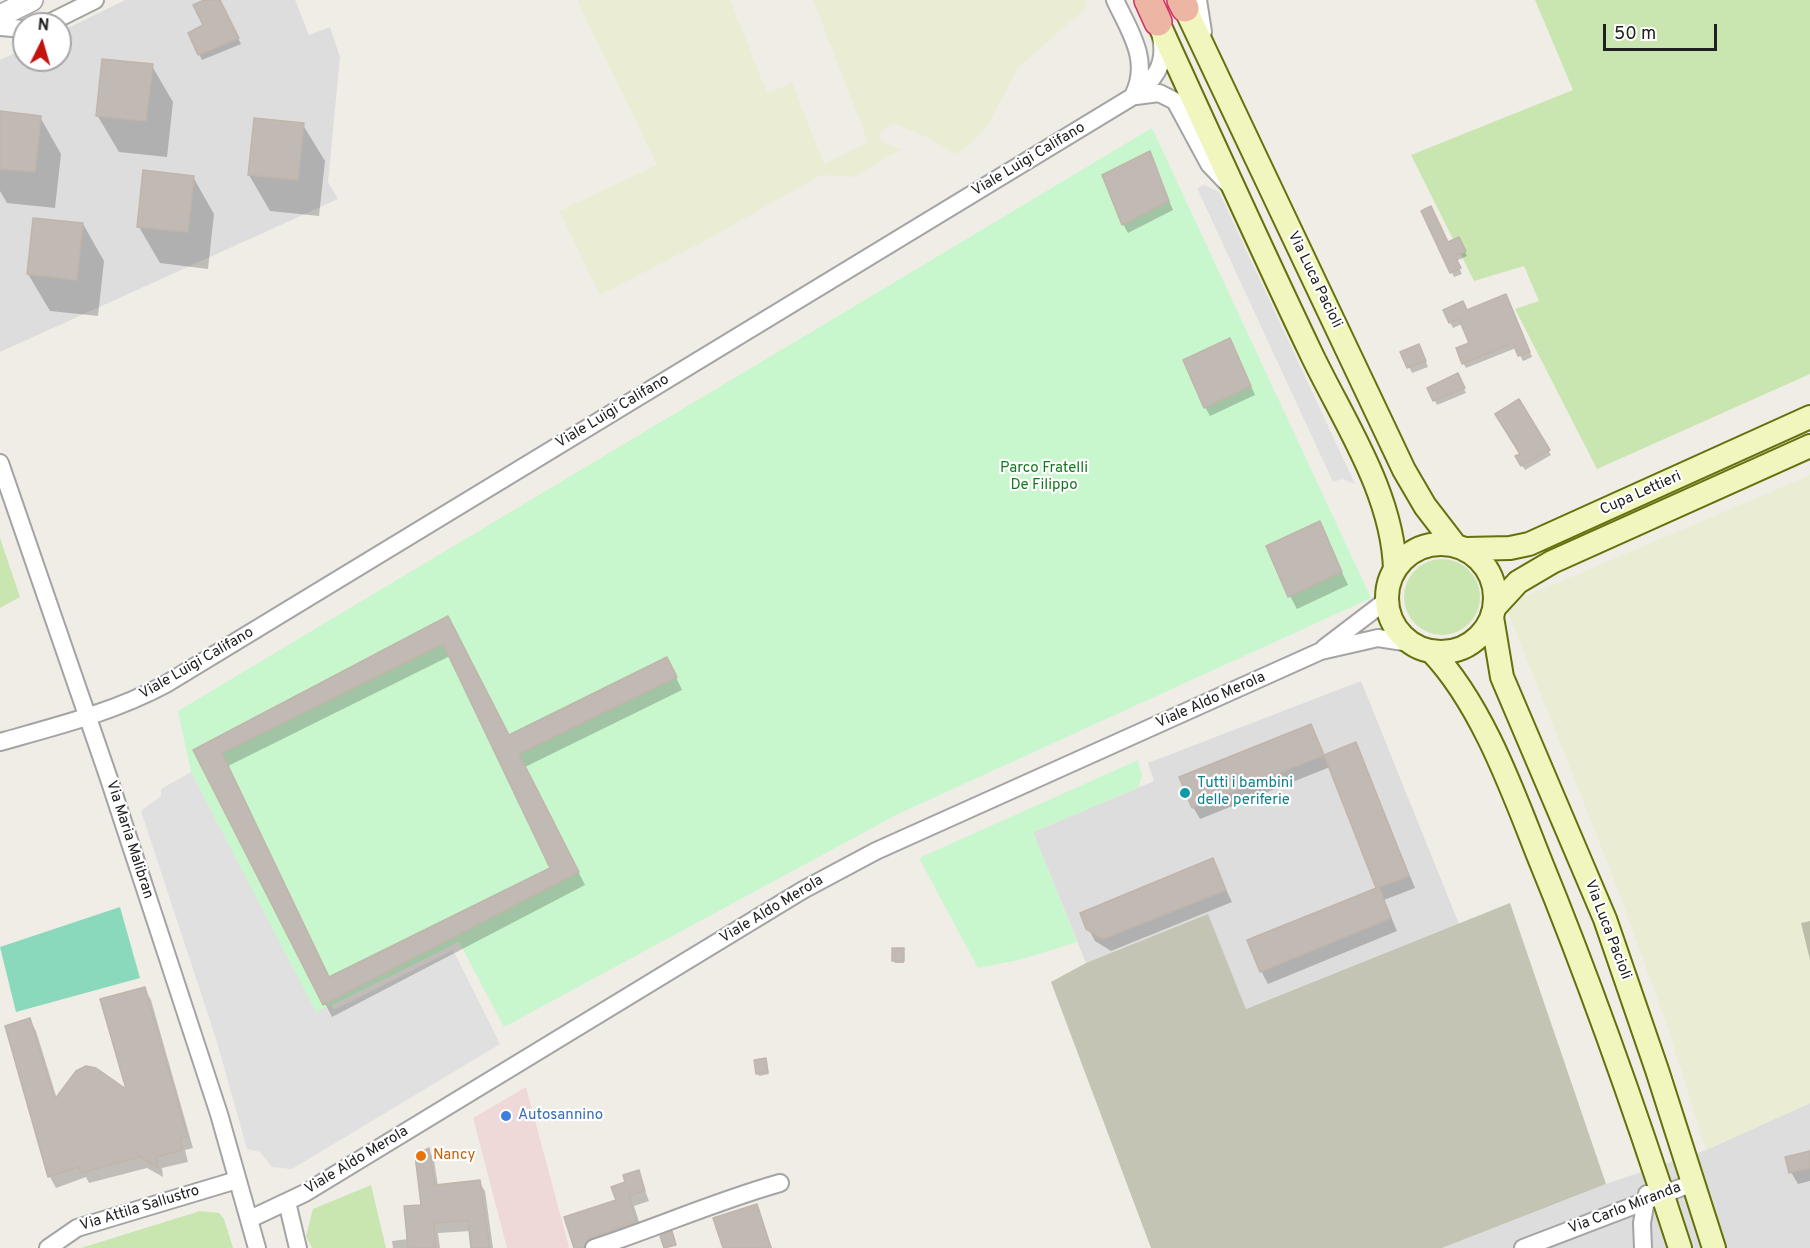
<!DOCTYPE html>
<html>
<head>
<meta charset="utf-8">
<style>
  body { margin:0 }
  #map { position:relative; width:1810px; height:1248px; overflow:hidden; background:#f0ede7; font-family:Overpass,sans-serif }
  canvas { display:block }
  .north { position:absolute; left:12px; top:12px; width:60px; height:60px; box-sizing:border-box; background:#fff; border:2px solid #a6a6a6; border-radius:50%; rotate:5deg; font-size:16px; font-weight:700; line-height:24px; text-align:center; color:#202020 }
  .north::after { content:''; display:block; margin:auto; width:21px; height:27px; background:#c2130e; clip-path:polygon(50% 0,100% 100%,50% 72%,0 100%) }
  .scale { position:absolute; left:1603px; top:24px; width:114px; height:27px; box-sizing:border-box; border:3px solid #202020; border-top:0; padding-left:8px; font-size:18px; line-height:21px; white-space:nowrap; color:#202020; -webkit-text-stroke:4px #fff; paint-order:stroke }
</style>
</head>
<body>
<div id="map">
<canvas width="1810" height="1248"></canvas>
<div class="north">N</div>
<div class="scale">50 m</div>
</div>
<script>
const ctx = document.querySelector('canvas').getContext('2d');
ctx.lineJoin = 'round';
function paint(path, color) { ctx.fillStyle = color; ctx.fill(path, 'evenodd'); }
function stroke(path, color, width, dash) { ctx.strokeStyle = color; ctx.lineWidth = width; ctx.lineCap = dash ? 'butt' : 'round'; ctx.setLineDash(dash || []); ctx.stroke(path); }
function label(font, color, halo, rows, align = 'center') {
  ctx.font = font + ' Overpass,sans-serif'; ctx.lineWidth = 4.5; ctx.setLineDash([]); ctx.textBaseline = 'middle'; ctx.strokeStyle = halo; ctx.fillStyle = color; for (const [text, x, y, turn = 0] of rows) {
    ctx.save(); ctx.translate(x, y); ctx.rotate((+turn || 0) * Math.PI / 180); ctx.textAlign = isNaN(turn) ? turn : align; if (halo) ctx.strokeText(text, 0, 0); ctx.fillText(text, 0, 0); ctx.restore();
  }
}
paint(new Path2D(`
  M125 0H295L309 35 330 27 340 57 328 182 338 199 0 352V60L24 49V60H60V32Z
  M1361 681 1459 924 1246 1009 1208 915 1086 963 1033 832 1154 781 1148 763Z
  M1810 1103V1248H1442L1606 1184 1706 1150Z`), '#dedddd');
paint(new Path2D(`
  M526 1087 569 1247 567 1248H507L473 1118Z`), '#efd9d8');
paint(new Path2D(`
  M1510 903 1606 1184 1442 1248H1151L1051 982 1086 963 1208 914 1246 1009Z`), '#c3c4b3');
paint(new Path2D(`
  M577 0H730L767 93 792 83 824 164 868 142 813 0H1085L1086 8 1018 68 987 127 966 148 955 154 931 139 893 123 880 133 879 137 883 142 901 149 854 177 821 175 712 237 600 295 559 211 657 165Z
  M1810 475V1103L1706 1150 1668 1028 1612 874 1505 605Z`), '#eaedd4');
paint(new Path2D(`
  M1535 0H1810V374L1597 469 1515 309 1539 301 1524 266 1474 281 1411 155 1573 90Z
  M0 538 20 597 0 608Z
  M1404 597a38 38 0 1 1 76 0a38 38 0 1 1-76 0Z
  M371 1185 386 1248H312L306 1236 313 1209Z
  M200 1211 219 1213 224 1219 233 1248H81Z`), '#c9e6b1');
paint(new Path2D(`
  M1152 128 1371 598 898 814 504 1027 459 942 316 1013 191 772 178 711Z
  M1138 760 1142 776 1138 788 1033 832 1077 942 1019 960 978 968 919 858Z`), '#c8f6cd');
paint(new Path2D(`
  M120 907 140 978 16 1012 0 947Z`), '#8bd9bd');
paint(new Path2D(`
  M1204 185 1219 192 1355 484 1342 479 1333 482 1197 188Z
  M191 772 316 1012 331 1005 334 1010 453 950 500 1044 292 1169 272 1167 260 1152 247 1149 217 1042 141 811 161 796V789Z`), '#e0e0e0');
paint(new Path2D(`
  M208 0H219L241 44 202 60 199 54Z
  M152 66 173 102 167 157 119 152 97 115Z
  M0 113 40 117 61 154 55 208 7 203 0 191Z
  M303 125 325 161 319 216 270 211 249 175Z
  M1149 153 1173 210 1128 233 1123 224Z
  M193 177 214 214 208 269 160 263 139 227Z
  M1423 212 1448 244 1461 243 1467 256 1456 261 1462 274 1454 277Z
  M83 224 104 261 98 316 50 311 28 274Z
  M1509 301 1532 357 1523 361 1516 348 1466 368 1463 363 1471 344 1462 324 1453 328 1450 322 1467 311Z
  M1235 349 1255 395 1210 416 1205 407Z
  M1402 352H1422L1428 367 1412 373Z
  M1460 380 1466 393 1437 405 1429 389Z
  M1518 402 1551 455 1525 470 1517 457 1522 454Z
  M1319 523 1348 585 1297 609 1290 596Z
  M455 630 509 736 673 671 682 690 525 767 585 885 332 1017 195 750ZM450 656 552 869 330 979 228 766Z
  M1311 726 1325 756 1356 744 1415 888 1384 900 1397 931 1268 984 1261 971 1378 889 1330 767 1200 819 1193 807Z
  M1212 860 1232 902 1111 951 1095 941 1088 928Z
  M1810 921V960L1801 923Z
  M903 950 904 963H895L894 961Z
  M144 988 151 1000 193 1148 185 1150 188 1162 162 1168 163 1177 147 1168 89 1183 86 1177 56 1188 50 1177 7 1027 30 1020 36 1031 57 1099 128 1093Z
  M766 1060 769 1074 759 1076 758 1074Z
  M429 1150 434 1160 438 1186 479 1182 485 1191 493 1248H473L471 1231 438 1233 440 1248H393L392 1241 408 1239 423 1206Z
  M1810 1152V1181L1798 1184 1791 1172Z
  M638 1172 649 1201 634 1206 642 1231 596 1248H575L618 1201 627 1183Z
  M757 1206 772 1248H724Z`), '#0003');
const building = new Path2D(`
  M204 0H220L239 38 198 55 188 33 203 25 193 5Z
  M102 59 153 64 146 121 96 116Z
  M0 111 41 116 35 172 0 169Z
  M254 118 304 123 298 180 248 175Z
  M1150 151 1169 201 1122 225 1102 175Z
  M143 170 194 176 188 232 137 227Z
  M1431 206 1448 242 1459 237 1466 251 1455 256 1461 268 1450 273 1421 211Z
  M33 218 83 223 77 280 27 274Z
  M1506 294 1530 352 1518 356 1513 343 1462 364 1456 348 1469 343 1459 319 1449 323 1443 310 1463 301 1467 310Z
  M1230 338 1251 386 1204 408 1183 360Z
  M1419 344 1426 361 1407 368 1400 352Z
  M1458 373 1465 388 1433 401 1427 388Z
  M1519 399 1550 450 1521 466 1515 456 1520 454 1495 414Z
  M1320 521 1342 572 1288 597 1266 546Z
  M448 616 509 735 667 657 677 677 519 754 579 872 323 1005 193 750ZM443 644 550 868 329 977 222 753Z
  M1311 724 1324 755 1192 808 1179 777Z
  M1356 742 1409 876 1376 888 1324 755Z
  M1213 858 1226 890 1103 939 1086 929 1080 913Z
  M1379 887 1391 918 1260 972 1247 940Z
  M892 948H904V961H892Z
  M145 987 188 1137 180 1138 183 1150 157 1157 158 1168 140 1157 81 1173 79 1167 48 1177 5 1026 30 1018 55 1099 76 1071 86 1066 96 1068 126 1089 100 999Z
  M766 1058 768 1072 756 1074 754 1060Z
  M429 1148 435 1185 480 1180 490 1248H471L468 1221 434 1223 436 1248H408L404 1206 421 1205 415 1155Z
  M1810 1151V1168L1789 1173 1785 1157Z
  M639 1170 645 1191 629 1196 637 1221 590 1238 584 1248H574L564 1217 616 1200 611 1187 625 1182 623 1175Z
  M757 1204 771 1248H723L713 1218Z
  M672 1231 676 1245 664 1248 660 1236Z`);
paint(building, '#c0b9b4');
stroke(building, '#c1b5aa', 1.5);
const minor = new Path2D(`
  M1115 0C1130 32 1151 61 1133 96
  M1198 0 1203 32
  M47 24 95 0
  M0 27 24 29
  M1136 96 1159 93 1175 101 1209 164 1227 183
  M0 463 108 776 219 1114 257 1248
  M1324 648 1387 600
  M0 742C57 726 114 712 166 684L1132 97C1154 81 1167 65 1161 37
  M287 1202 298 1248
  M250 1219 305 1193 803 890 876 851 1321 651 1378 638 1410 643
  M48 1248 77 1228 237 1180
  M594 1248C656 1228 716 1201 780 1183
  M1523 1248 1693 1183
  M1643 1248 1642 1223 1647 1194`);
const tertiary = new Path2D(`
  M0 16 32 0`);
const secondary = new Path2D(`
  M1185 8 1404 470 1425 506 1455 545
  M1158 22C1208 132 1258 242 1310 351 1342 419 1393 492 1395 570
  M1387 598a54 54 0 1 1 108 0a54 54 0 1 1-108 0Z
  M1466 549 1510 548 1529 544 1810 417
  M1495 607 1518 582 1552 562 1810 446
  M1492 617 1502 677 1605 919 1657 1070 1714 1248
  M1431 651C1481 703 1512 789 1538 855 1591 984 1637 1115 1680 1248`);
const trunk = new Path2D(`
  M1148 0 1158 22
  M1181 0 1185 8`);
stroke(minor, '#a4a4a4', 20);
stroke(tertiary, '#a4a4a4', 24);
stroke(secondary, '#64710c', 26);
stroke(trunk, '#cf3264', 30);
stroke(minor, '#fff', 16);
stroke(tertiary, '#fff', 21);
stroke(secondary, '#f1f6bf', 22);
stroke(trunk, '#ecb5a4', 27);
for (const [x, y, r, color] of [
  [1185,793,6,"#0f9aa8"],
  [506,1116,6,"#3f7fe0"],
  [421,1156,6,"#e8710a"]
]) { const dot = new Path2D(); dot.arc(x, y, r, 0, 2 * Math.PI); ctx.fillStyle = color; ctx.fill(dot); stroke(dot, '#fff', 2); }
label('15px', '#202020', '#fff', [
  ["Viale Luigi Califano",1029,160,-31],
  ["Via Luca Pacioli",1314,280,64],
  ["Viale Luigi Califano",613,412,-31],
  ["Cupa Lettieri",1641,494,-24],
  ["Viale Luigi Califano",197,664,-30],
  ["Viale Aldo Merola",1211,701,-24],
  ["Via Maria Malibran",129,840,72],
  ["Viale Aldo Merola",772,910,-31],
  ["Via Luca Pacioli",1607,930,69],
  ["Viale Aldo Merola",357,1161,-31],
  ["Via Attila Sallustro",140,1209,-17],
  ["Via Carlo Miranda",1625,1209,-21]
]);
label('15px', '#13781f', '#fff', [
  ["Parco Fratelli",1044,469],
  ["De Filippo",1044,486]
]);
label('15px', '#0d838f', '#fff', [
  ["Tutti i bambini",1197,784],
  ["delle periferie",1197,801]
], 'left');
label('15px', '#366cbe', '#fff', [
  ["Autosannino",518,1116]
], 'left');
label('15px', '#c56008', '#fff', [
  ["Nancy",433,1156]
], 'left');
</script>
</body>
</html>
